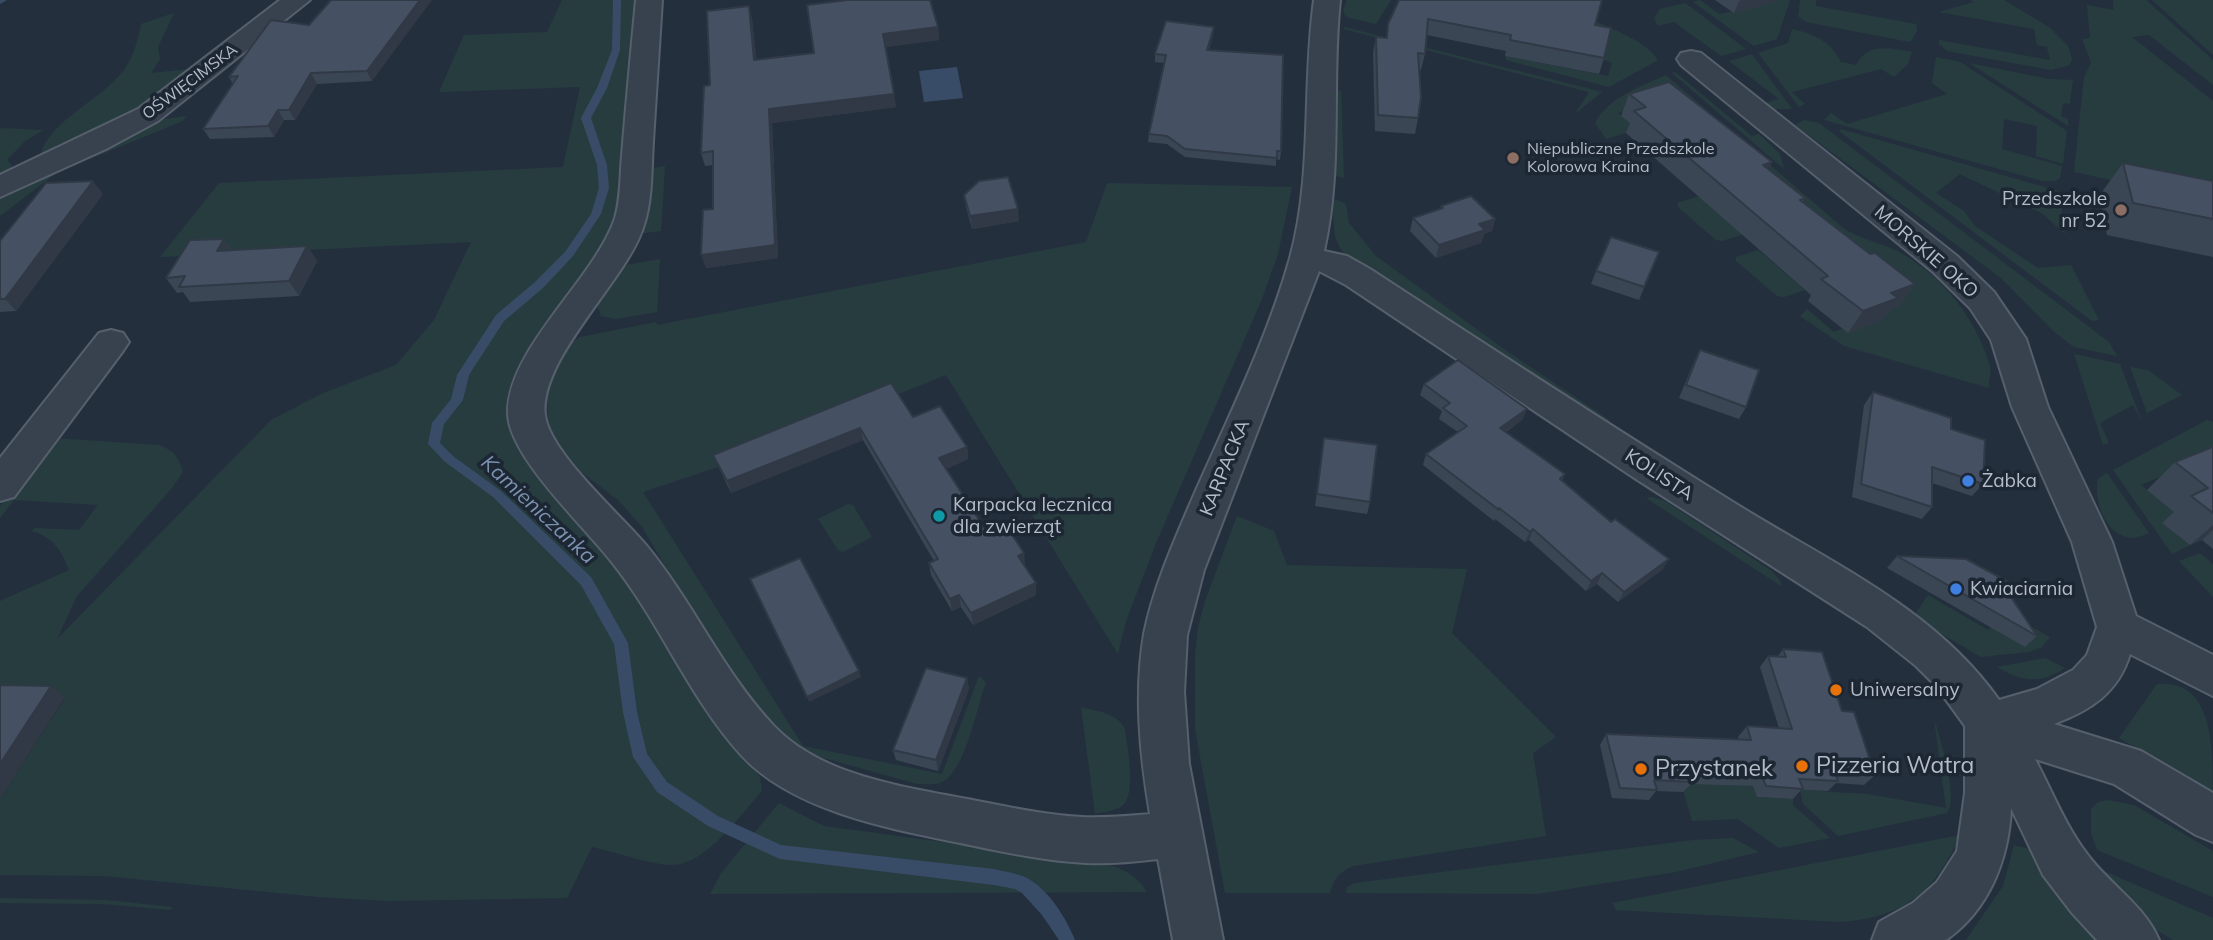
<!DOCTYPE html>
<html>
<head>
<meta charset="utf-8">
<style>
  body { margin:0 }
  canvas { display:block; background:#242f3e }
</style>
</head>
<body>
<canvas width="2213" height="940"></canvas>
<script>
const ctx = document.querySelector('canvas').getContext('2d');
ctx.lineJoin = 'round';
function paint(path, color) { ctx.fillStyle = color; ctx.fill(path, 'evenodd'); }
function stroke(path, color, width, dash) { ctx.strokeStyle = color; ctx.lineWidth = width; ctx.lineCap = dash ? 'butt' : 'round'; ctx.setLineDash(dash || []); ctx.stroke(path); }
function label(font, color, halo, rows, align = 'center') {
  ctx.font = font + ' Mulish,sans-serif'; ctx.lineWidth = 7; ctx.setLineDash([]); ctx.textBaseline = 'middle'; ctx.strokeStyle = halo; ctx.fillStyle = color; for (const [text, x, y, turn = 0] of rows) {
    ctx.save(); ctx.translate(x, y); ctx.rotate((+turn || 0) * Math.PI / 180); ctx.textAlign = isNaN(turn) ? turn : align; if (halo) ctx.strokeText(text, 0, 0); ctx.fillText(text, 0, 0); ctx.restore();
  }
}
paint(new Path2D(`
  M562 0H637L623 212 514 433 527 462 575 511 615 563 760 777 762 791C741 814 705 866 671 865 648 864 616 852 592 847L567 898 388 901 319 897 104 876 0 875V799L65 698 0 696V601L69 570C61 550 54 538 32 531L35 528 79 530 98 505 14 500 0 518V506L53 438 159 445C173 450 179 457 183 472L172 488 77 596 57 639 271 420 321 394 396 365 434 320 471 242 160 257 219 183 563 167 580 87 439 92 464 35 547 32Z
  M1347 0H1391L1376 24 1346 17 1343 11Z
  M1700 0 1719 14 1756 7 1765 0H1790L1777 39 1754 46 1693 2Z
  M1800 0H1816V6L1916 24 1917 31 1910 42 1806 22 1798 16Z
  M1971 0H2004L2049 27 2068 46 2072 59 2070 65 2051 70 1947 51 1939 44V40L2050 60 2047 47 2037 45 2034 29 1939 12 1974 2Z
  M2113 0H2146L2213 60V85L2149 35 2132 37 2213 101V202L2074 172 2084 77 2091 63 2082 39 2090 38 2087 5 2114 10Z
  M2152 0H2213V55Z
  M1685 3 1746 49 1721 56 1674 22 1658 26 1654 18 1660 9Z
  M174 13 158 47 160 59 151 73 202 68 172 91 45 160 40 155C50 120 103 99 124 70 134 55 138 40 141 24Z
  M1595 21C1614 30 1647 42 1658 60L1609 87 1506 60 1505 56 1608 76 1612 63 1523 28Z
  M1344 27 1602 92 1575 114 1589 92 1344 29Z
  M1792 29C1814 34 1831 41 1841 62L1856 65C1867 42 1891 48 1912 52L1908 64 1894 77 1881 69 1792 92 1805 104 1799 107 1758 53 1788 43Z
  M1752 54 1792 109H1774L1762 104 1779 99 1729 61Z
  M1936 57 1960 62 2067 131 2063 164 2036 156 2037 126 2004 119 2002 149 2062 166 2060 178 2055 181H2042L1824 120 1831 113 1847 124 1947 94 1932 83Z
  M1969 63 2049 79 2073 80 2070 104 2063 103 2061 116 2068 119V126Z
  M1675 72 1752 136 1759 134 1780 154 1784 169 1672 73Z
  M1666 75 1843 228C1860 239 1879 242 1897 251 1941 274 1977 319 1990 367 1992 374 1988 380 1989 388L1844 346 1800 316 1807 309 1834 332 1899 306 1636 107 1618 113 1638 129 1606 139 1595 123C1607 98 1642 86 1666 75Z
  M1335 91H1341L1344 178 1333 175Z
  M186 116 183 121 58 172 0 216V194L165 119Z
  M1804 120 1819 123 2109 342 2117 356 2074 347 2054 332 2001 278 1795 125Z
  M0 128 43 130 24 142 7 160 12 166 11 175 0 181Z
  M1840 129 2059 191 2065 234 2043 214 1960 174 1936 193 1964 211 1975 226 2038 268 2071 265 2099 320 2092 321 1839 131Z
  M665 166 661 231 637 234 650 197 653 168Z
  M1107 183 1292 187 1278 254 1262 299 1156 543 1126 621 1118 654 946 375 718 467 643 492 803 746 942 774 979 676 986 682C977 708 967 760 948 778 940 786 927 784 917 784L813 755 792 744 768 724 713 647 642 527 618 500 580 471 559 444 548 424 547 394 551 376 566 347 580 337 656 322 657 325 1086 242Z
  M1699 196 1744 234 1722 241 1716 240 1678 207 1677 203Z
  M1337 200 1346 204 1349 223 1376 256 1508 352 1611 421H1603L1347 256C1331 241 1334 222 1333 201Z
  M1758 250 1805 290 1784 297 1777 296 1736 261V257Z
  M660 259 657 312 616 319 601 316 597 305 608 290 615 267Z
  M2074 354 2120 364 2143 424 2133 405 2100 423 2109 443 2103 445Z
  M2130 367 2148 370 2182 395 2147 413Z
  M2207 420 2213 422V480L2162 476 2141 485 2179 515 2163 523 2190 545 2172 554 2113 470Z
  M2107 473 2149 533C2144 535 2137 538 2132 538 2105 536 2093 500 2098 479Z
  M1652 497 1665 501 1772 571 1781 582V586L1646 498Z
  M848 504 853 505 872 537 843 552 838 550 818 519Z
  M1237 516 1274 531 1287 565 1467 569 1452 633 1556 737 1533 753 1546 836 1353 866C1339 872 1334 878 1330 893H1225L1195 729V656L1198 627 1205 601Z
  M2200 553 2213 564V597L2179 561Z
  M1928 595 1988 630 2003 611 2050 637 2041 648 2028 652 1981 657 1913 617Z
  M2045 658 2065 668C2041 684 2021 682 1997 667Z
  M2157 684C2213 678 2213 747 2213 792L2119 738Z
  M1081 707C1097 711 1117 713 1125 729 1127 747 1137 795 1122 806 1114 811 1104 812 1095 814Z
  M1934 719C1940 737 1959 798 1947 813L1838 836 1803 804 1800 790 1867 794 1946 808Z
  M1681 783 1753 786 1757 797 1793 799V805L1830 838 1779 848 1738 819 1692 821Z
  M2108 800 2134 805 2213 851V897L2097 850 2091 833V809L2098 802Z
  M779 803 824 826 1107 864C1124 869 1138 877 1147 892L710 894 721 873Z
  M1960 835C1935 893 1903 918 1839 922L1616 910 1612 903Z
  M1733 838 1759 852 1676 872 1537 894 1346 893 1347 887 1355 883 1693 840Z
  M2014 845 2034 850 2105 940H1966L2003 886Z
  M2090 865 2213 918V940H2173L2150 926Z
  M0 898 106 900 172 907 171 910 102 904 0 903Z`), '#263c3f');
paint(new Path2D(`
  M957 67 963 98 924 102 919 71Z`), '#394c67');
paint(new Path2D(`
  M0 0H7L0 4Z
  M613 0H621L620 50 607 88 591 118 607 165 609 188 601 214 573 256 543 288 504 321 469 375 463 400 444 424 440 443 453 456 501 491 591 577 628 643 637 712 647 754 667 782 718 816 781 845 994 869C1005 872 1017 873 1027 878 1049 890 1066 918 1075 940H1059L1042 915 1022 893 1015 889 994 885 780 859 708 826 657 792 633 757 623 712 614 644 581 585 493 497 445 462 428 444 432 423 451 399 457 375 496 315 535 282 565 252 591 214 599 188 597 165 581 118 597 88 612 50Z`), '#394c67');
const minor = new Path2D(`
  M280 0H310L158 121 106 149 0 197V175L138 109Z
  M636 0H662C659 47 656 94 653 141 651 174 653 208 639 238 617 288 539 362 545 415 549 452 621 515 646 545 693 602 723 672 774 726 822 776 901 786 967 799 1005 806 1043 815 1082 817 1105 818 1127 816 1150 814 1140 755 1134 693 1144 634 1153 589 1172 546 1190 504 1225 424 1266 343 1290 258 1313 175 1302 86 1314 0H1340C1331 83 1343 168 1324 251L1347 256 1370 269C1489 347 1608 424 1728 499 1823 559 1933 606 1999 700L2037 689 2073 670 2087 655 2097 627 2072 542 2012 407 1991 340 1970 308 1933 272 1681 65 1677 59 1681 53 1691 51 1701 53 1957 256 1994 292 2026 339 2048 407 2112 542 2136 616 2213 655V696L2130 654C2118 693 2091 710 2054 724L2141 751 2213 793V842L2196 835 2114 784 2035 759C2052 791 2065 825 2087 854 2109 884 2145 906 2159 940H2097L2072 913 2043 875 2011 808C2009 859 1989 910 1946 940H1872L1879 922 1913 903 1937 882 1957 851 1965 793V726L1936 686 1916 666 1867 627 1636 479 1346 285 1319 271 1204 570 1187 635 1184 692 1189 764 1223 940H1173L1158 859C1134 862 1110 864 1086 863 1047 861 1008 853 970 845 897 830 795 813 742 756 689 698 660 622 611 561 585 527 508 456 508 413 507 350 592 281 614 221 621 202 620 176 622 156 626 104 631 52 636 0Z
  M111 330 123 333 129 342 123 351 14 497 0 501V458L99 333Z`);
stroke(minor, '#565f6c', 4);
paint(minor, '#38414e');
paint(new Path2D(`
  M331 0 372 81 317 84 295 120H284L274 137 210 139 203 129 233 84 229 77 309 25Z
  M1399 0 1595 25 1604 58 1599 74 1505 56 1506 51 1427 35 1425 54 1421 70H1419L1418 118 1415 134 1375 131 1373 53 1376 37 1386 38 1388 24Z
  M1715 0H1776L1775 2 1734 13Z
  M752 19 756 60 814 53 938 27 939 40 885 47 896 107 772 123 778 258 706 268 713 209V165L705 166 701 153 710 85Z
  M1213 35 1209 50 1281 151 1280 160 1276 159V166L1185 157 1167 144 1148 142 1149 134 1164 63 1155 62V54Z
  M1629 94 1772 162 1768 169 1805 198 1803 202 1900 306 1890 310 1883 320 1848 333 1808 301 1811 295 1626 133 1630 123 1621 116Z
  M2123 163 2213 181V257L2107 235 2099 196Z
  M103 194 16 311 0 312V241Z
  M964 195 1019 221 972 229 966 207Z
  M1441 206 1495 219 1492 231 1484 234 1481 243 1436 258 1410 231 1413 218 1440 210Z
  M224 239 232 250 307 246 317 261 299 296 190 302 183 292 177 293 166 278Z
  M1659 252 1639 300 1591 284 1596 271Z
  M1700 350 1746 407 1739 419 1679 398 1694 362Z
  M1424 384 1523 419 1506 432 1565 474 1562 481 1663 569 1618 602 1597 584 1586 591 1529 540 1525 542 1495 519 1494 521 1423 465 1426 454 1458 432 1439 419 1442 411 1420 395Z
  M1873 392 1951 429 1983 484 1972 496 1932 483V507L1922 519 1852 497 1864 405Z
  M913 417 967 447 968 459 946 469 989 535 1024 553V566L1036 595 973 625 961 607 952 611 931 575 929 563 934 561 863 440 731 493 713 455Z
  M1324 438 1370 502 1367 514 1315 506Z
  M2213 447V549L2202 540 2190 545 2162 523 2174 512 2147 490 2175 462Z
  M1897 556 2007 591 2037 636 2025 647 1887 568Z
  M1783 649 1842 711 1875 775 1864 785 1836 783 1828 791 1801 790 1793 799 1757 797 1753 786 1691 784 1683 792 1656 791 1649 800 1612 798 1600 745 1606 734 1739 740 1738 737 1747 726 1779 728 1760 667 1768 656H1778Z
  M967 678 969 689 938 771 896 760 893 750Z`), '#3b4654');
paint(new Path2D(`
  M420 0H432L372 81 367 71Z
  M1742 0H1776L1775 2 1734 13 1739 1Z
  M749 6 752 19 758 73 754 60Z
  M938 27 939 40 885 47 883 34Z
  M1214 27 1213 35 1206 58 1207 50Z
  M311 73 317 84 295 120 289 110Z
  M894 94 896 107 772 123 778 258 706 268 701 255 769 109Z
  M278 110 284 120 274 137 268 126Z
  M1772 162 1761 185 1763 165Z
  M93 181 103 194 16 311 5 299Z
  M1018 209 1019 221 972 229 970 216Z
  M1495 219 1492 231 1484 234 1481 243 1436 258 1439 245 1479 224Z
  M224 239 234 254 217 251Z
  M307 246 317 261 299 296 289 281Z
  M1915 284 1900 306 1890 310 1883 320 1848 333 1863 311 1891 293Z
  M1527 409 1523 419 1496 438 1500 428Z
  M860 428 863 440 731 493 727 481Z
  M967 447 968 459 941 471 939 458Z
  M2213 525V530L2202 540 2190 545Z
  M1533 529 1529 540 1525 542 1530 532Z
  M1024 553 1025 565 1019 568 1018 556Z
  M1669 559 1663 569 1618 602 1624 592Z
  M1602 573 1597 584 1586 591 1591 581Z
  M1036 583V595L973 625 971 613Z
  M959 595 961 607 952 611 950 599Z
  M859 671 861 677 809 702 807 697Z
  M967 678 969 689 938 771 936 760Z
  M51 686 65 697 0 799V764Z`), '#303945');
const building = new Path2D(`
  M331 0H420L367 71 311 73 289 110H278L268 126 203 129 238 76 229 77 271 20 309 25Z
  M848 0H930L938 27 883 34 894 94 769 109 775 245 701 255 703 210 713 209V151L701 153 704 86 710 85 707 11 749 6 754 60 814 53 807 5Z
  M1399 0H1602L1595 25 1611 28 1604 58 1510 40 1511 35 1428 19 1425 54 1418 53 1421 97 1418 118 1378 115 1376 37 1387 38 1388 24Z
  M1166 21 1214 27 1207 50 1283 55 1281 151H1277V158L1185 149 1167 136 1149 134 1166 55 1155 54Z
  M1669 82 1772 162 1763 165 1805 198 1800 200 1870 254 1875 253 1915 284 1891 293 1898 298 1863 311 1821 279 1828 276 1634 111 1646 107 1629 94Z
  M2123 163 2213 181V219L2133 203Z
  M1008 177 1018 209 970 216 964 195 979 181Z
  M93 181 5 299H0V241L46 183Z
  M1471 196 1495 219 1479 224 1485 230 1439 245 1413 218 1443 208 1441 206Z
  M1611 237 1659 252 1644 287 1596 271Z
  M224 239 217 251 307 246 289 281 179 287 185 276 166 278 190 240Z
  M1700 350 1759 370 1746 407 1686 385Z
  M1458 360 1527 409 1500 428 1565 474 1560 479 1611 522 1615 519 1669 559 1624 592 1602 573 1591 581 1533 529 1530 532 1499 508V510L1426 454 1467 426 1443 408 1450 403 1424 384Z
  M891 383 913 417 940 406 967 447 939 458 989 535 1007 527 1024 553 1018 556 1036 583 971 613 959 595 950 599 929 563 938 559 860 428 727 481 713 455Z
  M1873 392 1951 418V429L1985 440 1983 484 1932 467V507L1861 484Z
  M1324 438 1377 445 1370 502 1317 494Z
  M2213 447V513L2191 496 2208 488 2175 462Z
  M1897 556 1966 559 2012 584 2007 591 2037 636Z
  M800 558 859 671 807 697 750 579Z
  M1783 649 1822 652 1842 711 1854 712 1875 775 1835 772 1838 781 1799 779 1803 789 1766 786 1762 776 1689 773 1692 782 1654 780 1657 790 1620 788 1606 734 1751 740 1747 726 1792 729 1768 656 1786 657Z
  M926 668 967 678 936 760 893 750Z
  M0 685 51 686 0 764Z`);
paint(building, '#455162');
stroke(building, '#303945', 2);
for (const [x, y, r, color] of [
  [1513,158,7,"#8d6e63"],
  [2121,210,7,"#8d6e63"],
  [1968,481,7,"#3f7fe0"],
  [939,516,7,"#0f9aa8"],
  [1956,589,7,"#3f7fe0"],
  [1836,690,7,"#e8710a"],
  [1802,766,7,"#e8710a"],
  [1641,769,7,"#e8710a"]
]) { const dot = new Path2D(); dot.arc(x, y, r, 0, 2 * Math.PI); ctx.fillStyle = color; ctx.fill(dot); stroke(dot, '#1d2633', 2.5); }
label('16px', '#b4bcc9', '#1d2633', [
  ["OŚWIĘCIMSKA",190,82,-37]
]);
label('16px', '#b4bcc9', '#1d2633', [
  ["Niepubliczne Przedszkole",1527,149],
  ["Kolorowa Kraina",1527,167]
], 'left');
label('19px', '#b4bcc9', '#1d2633', [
  ["Przedszkole",2107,199,"right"],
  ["nr 52",2107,221,"right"],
  ["Żabka",1982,481],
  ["Karpacka lecznica",953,505],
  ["dla zwierząt",953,527],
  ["Kwiaciarnia",1970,589],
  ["Uniwersalny",1850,690]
], 'left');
label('19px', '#b4bcc9', '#1d2633', [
  ["MORSKIE OKO",1926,252,41],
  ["KARPACKA",1225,468,-68],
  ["KOLISTA",1659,475,33]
]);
label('italic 21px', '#7c92b1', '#1d2633', [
  ["Kamieniczanka",538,510,43]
]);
label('23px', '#b4bcc9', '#1d2633', [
  ["Pizzeria Watra",1816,766],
  ["Przystanek",1655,769]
], 'left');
</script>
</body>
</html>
